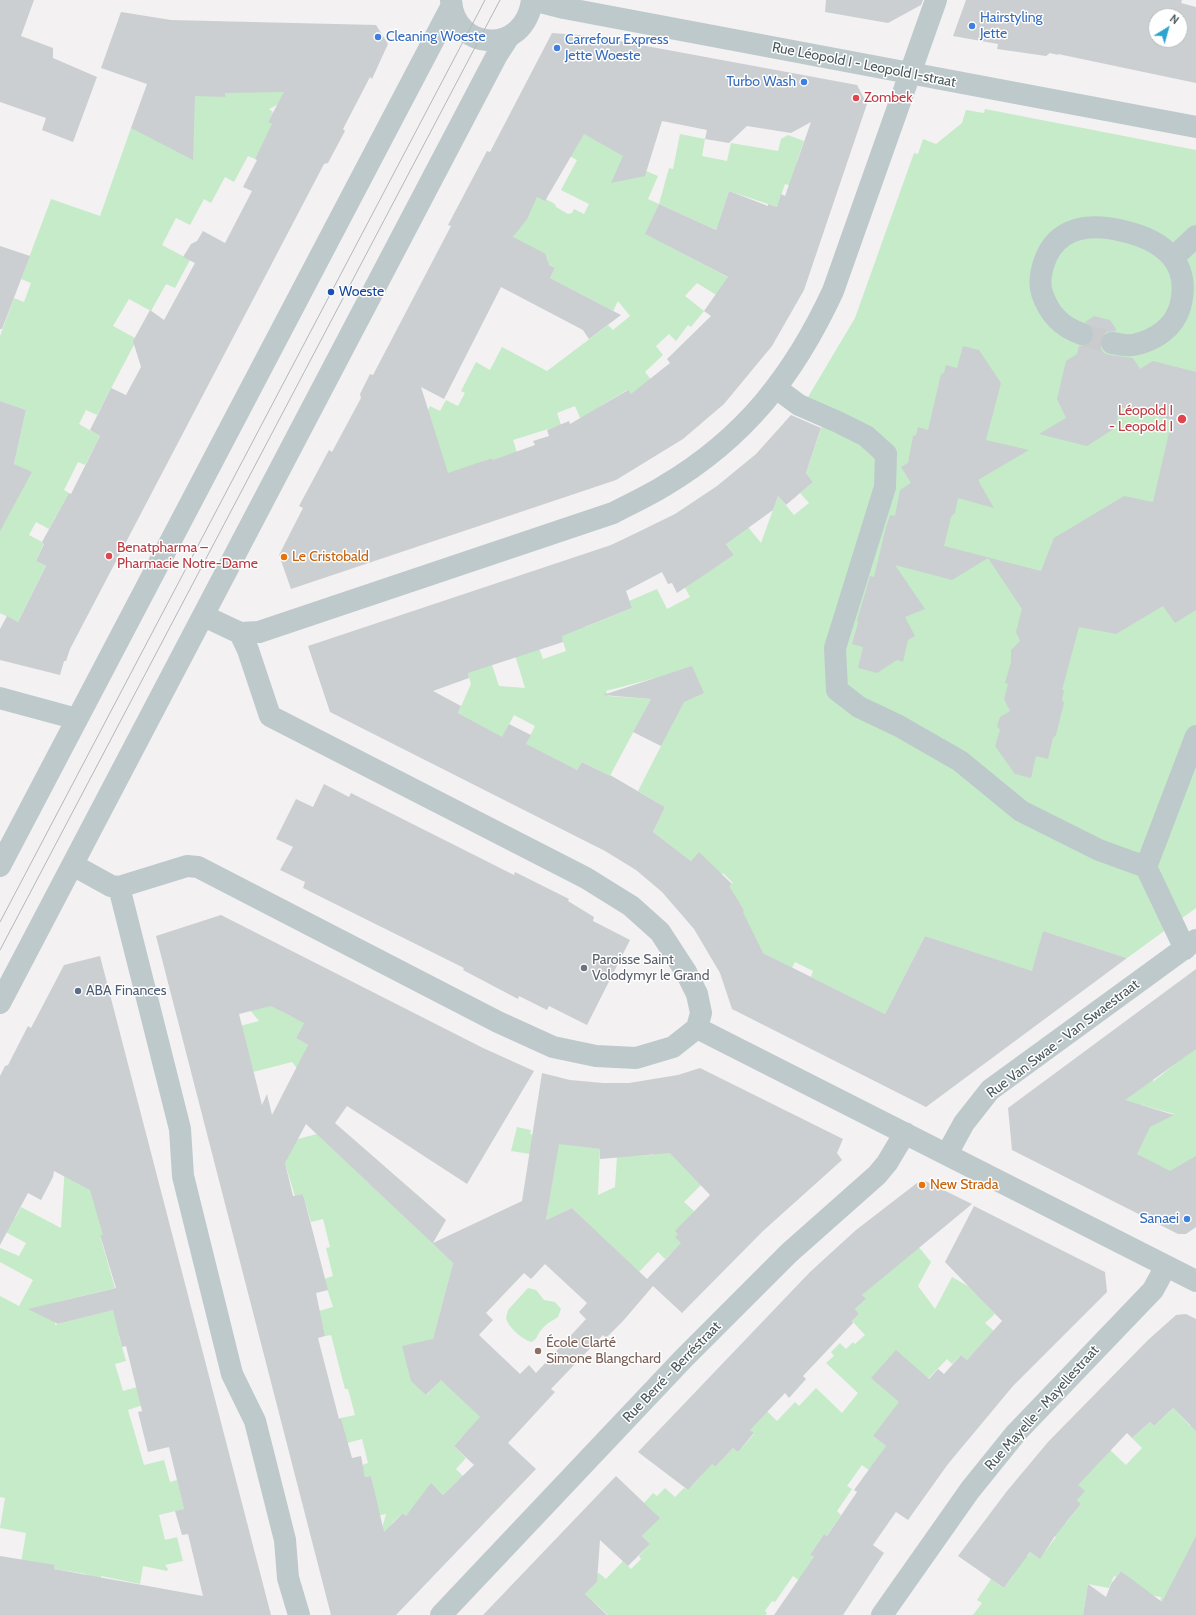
<!DOCTYPE html>
<html>
<head>
<meta charset="utf-8">
<style>
  body { margin:0 }
  #map { position:relative; width:1196px; height:1615px; overflow:hidden; background:#f3f1f1; font-family:Cabin,sans-serif }
  canvas { display:block }
  .north { position:absolute; left:1148px; top:8px; width:40px; height:40px; box-sizing:border-box; background:#fff; border:1px solid #b7bdbe; border-radius:50%; rotate:37deg; font-size:11px; font-weight:700; line-height:16px; text-align:center; color:#4b595c }
  .north::after { content:''; display:block; margin:auto; width:14px; height:18px; background:#2da3d1; clip-path:polygon(50% 0,100% 100%,50% 72%,0 100%) }
</style>
</head>
<body>
<div id="map">
<canvas width="1196" height="1615"></canvas>
<div class="north">N</div>
</div>
<script>
const ctx = document.querySelector('canvas').getContext('2d');
ctx.lineJoin = 'round';
function paint(path, color) { ctx.fillStyle = color; ctx.fill(path, 'evenodd'); }
function stroke(path, color, width, dash) { ctx.strokeStyle = color; ctx.lineWidth = width; ctx.lineCap = dash ? 'butt' : 'round'; ctx.setLineDash(dash || []); ctx.stroke(path); }
function label(font, color, halo, rows, align = 'center') {
  ctx.font = font + ' Cabin,sans-serif'; ctx.lineWidth = 3; ctx.setLineDash([]); ctx.textBaseline = 'middle'; ctx.strokeStyle = halo; ctx.fillStyle = color; for (const [text, x, y, turn = 0] of rows) {
    ctx.save(); ctx.translate(x, y); ctx.rotate((+turn || 0) * Math.PI / 180); ctx.textAlign = isNaN(turn) ? turn : align; if (halo) ctx.strokeText(text, 0, 0); ctx.fillText(text, 0, 0); ctx.restore();
  }
}
paint(new Path2D(`
  M195 85 225 90 294 89 285 101 269 109 273 112 268 122 273 124 255 159 248 156 234 182 225 177 211 203 204 199 190 225 176 218 162 245 190 260 175 288 166 284 151 311 129 299 113 326 137 339 97 415 86 410 79 424 100 436 85 465 78 462 64 490 69 493 49 529 36 522 29 535 44 543 36 561 46 566 18 622 0 613V527L31 473 14 464 26 410 0 401V336L14 298 24 302 31 283 21 279 51 199 100 216 131 128Z
  M985 109 1196 150V908L1127 958 1043 931 1040 944 1097 980 1074 997 1061 981 925 936 885 1014 811 977 813 971 795 962 792 968 761 952 738 915 744 910 738 901 721 890 733 883 723 873 714 884 702 873 711 864 699 853 691 861 653 832 665 807 638 791 661 746 662 700 655 678 606 691 608 696 651 699 604 787 598 770 582 762 577 770 521 754 535 726 514 715 502 738 458 713 471 684 463 658 487 650 499 686 525 688 515 655 539 648 543 659 566 651 556 620 583 621 585 627 632 608 629 601 657 589 667 609 690 597 679 576 709 571 734 555 725 542 748 527 761 543 778 496 794 515 809 503 800 493 813 482 806 473 823 423 824 409 808 397 855 318 914 153 918 154 923 139 936 144 962 123 966 110 984 113Z
  M572 128 616 148 646 171 658 176 648 199 659 204 669 168 673 169 680 134 705 139 702 156 727 161 731 143 778 151 781 139 788 135 804 141 797 161 795 187 785 184 777 207 729 191 716 230 659 204 646 234 733 280 721 298 697 283 685 296 704 311 691 327 688 325 676 341 669 334 656 346 663 355 645 372 671 405 631 394 627 390 602 405 583 425 575 406 557 413 561 425 513 440 520 462 497 469 492 458 478 463 449 487 422 421 430 406 440 411 446 400 458 406 465 393 461 391 476 362 490 370 502 347 547 371 608 325 613 330 630 316 618 301 613 311 550 278 555 268 546 263 548 259 546 254 512 240 536 194 555 204 556 207 568 214 572 213 574 209 584 214 589 204 561 190 577 160 564 153Z
  M240 998 281 1006 279 1010 290 1016 307 1017 296 1038 308 1045 297 1068 292 1062 253 1072 236 1027 259 1021Z
  M1196 1047V1162L1179 1191 1137 1154 1139 1130 1174 1114 1142 1105 1121 1119 1123 1097 1146 1071 1154 1081Z
  M56 1100 109 1233 100 1236 115 1288 57 1302 55 1325 130 1305 137 1331 119 1336 126 1361 115 1364 123 1391 141 1386 146 1404 128 1410 144 1465 164 1460 170 1482 177 1480 184 1509 159 1515 165 1540 177 1537 183 1561 165 1565 168 1569 167 1571 143 1566 140 1584 101 1576 99 1589 84 1586 86 1574 54 1569 55 1565 19 1575 26 1533 0 1528 5 1498 0 1497V1296L19 1306 33 1280 0 1262V1248L19 1256 26 1243 0 1229V1216L2 1211 15 1218 21 1207 61 1228 65 1164Z
  M517 1127 531 1130 530 1134 544 1136 564 1144 600 1149 598 1195 615 1187 617 1156 653 1155 663 1138 701 1185 684 1202 694 1211 678 1234 682 1244 665 1259 658 1252 639 1272 572 1208 546 1220 556 1158 511 1151Z
  M317 1134 453 1263 420 1389 427 1395 441 1379 499 1435 462 1437 454 1446 466 1458 456 1469 463 1476 443 1495 438 1490 406 1516 403 1513 393 1522 378 1543 386 1514 366 1518 368 1491 374 1489 371 1476 365 1477 362 1465 368 1463 362 1439 332 1447 345 1433 341 1418 355 1415 348 1389H345L331 1335 325 1336 319 1311 333 1307 324 1279 333 1276 326 1248 330 1247 323 1219 311 1222 303 1194 295 1196 279 1144Z
  M917 1245 931 1262 918 1286 935 1309 952 1277 975 1290 995 1314 985 1323 994 1331 967 1360 961 1355 952 1364 947 1359 873 1436 886 1446 870 1471 862 1465 847 1486 852 1489 837 1511 841 1515 827 1536 824 1534 810 1555 816 1558 800 1581 793 1576 775 1602 772 1601 765 1611 767 1613 766 1615H608L585 1594 597 1582 594 1577 599 1573 606 1579 623 1561 631 1569 641 1559 639 1556 650 1544 642 1536 659 1518 644 1503 653 1493 657 1496 665 1488 675 1497 684 1488 688 1490 702 1475 700 1472 709 1461 715 1467 733 1448 738 1452 754 1434 747 1427 764 1408 777 1421 795 1402 799 1406 816 1388 842 1413 858 1393 826 1363 834 1356 831 1352 840 1343 846 1349 853 1342 855 1344 865 1335 852 1321 859 1314 855 1309 865 1300 862 1295Z
  M528 1288 536 1290 544 1300 555 1302 561 1309 558 1317C552 1321 547 1323 542 1329 537 1334 538 1339 531 1342 522 1339 508 1327 506 1318L508 1310Z
  M1173 1408 1190 1426 1196 1420V1537L1158 1615 1161 1597 1136 1593 1127 1585 1131 1579 1121 1571 1116 1577 1114 1576 1109 1588 1088 1584 1083 1615H973L982 1603 977 1600 991 1579 1004 1588 1013 1576 1022 1552 1028 1556 1030 1552 1040 1558 1056 1537 1047 1530 1061 1519 1066 1523 1081 1504 1077 1500 1069 1478 1110 1450 1126 1465 1142 1448 1132 1438 1150 1422 1154 1426Z`), '#c5ebc9');
paint(new Path2D(`
  M0 0H34L21 36 53 48V58L97 77 73 142 42 130 46 118 0 102Z
  M826 0H923L921 5 888 23 825 12Z
  M966 0H1182L1181 3 1196 7V83L1058 54V55L1050 53 1046 56 997 49 998 44 953 36ZM1156 16H1180V40H1156Z
  M121 12 171 20 376 25 388 44 372 79 370 77 343 129 345 131 328 163 324 164 70 649 66 661H64L60 675 0 660V629L7 616 18 622 46 566 36 561 44 544 42 542 69 493 71 494 100 436 90 430 111 388 126 395 141 367 133 341 150 310 164 320 195 263 183 257 191 244 197 241 203 231 225 243 252 191 243 187 257 160 255 159 272 124 268 122 284 92 225 93V97L195 96 193 160 131 128 147 84 101 68Z
  M552 33 592 36 857 85 867 104 804 290 772 346 724 404 683 439 616 480 291 589 279 555 303 508 299 506 329 450 332 452 361 398 360 394 370 374 373 375 451 226 448 225 487 151 490 152ZM662 121 707 130 705 139 729 143 747 126 791 133 811 122 785 196 781 194 777 207 768 204V206L729 191 716 230 659 204 645 234 728 277 704 311 711 316 667 359 670 363 631 394 628 390 570 424 569 421 547 430 549 436 533 441 535 445 493 460 492 458 448 473 421 387 444 399 501 287 583 330 589 339 621 315 550 278 555 268 549 265 546 254 513 237 527 219 537 197 545 201 584 134 623 156 611 183 645 176Z
  M0 246 30 256 2 329H0Z
  M1094 316 1110 320 1116 329V331L1107 332 1102 336 1100 341V347L1104 353 1110 355 1133 358 1140 369 1153 361 1196 372V610L1175 623 1163 606 1116 634 1079 627 1062 690H1064L1062 700 1064 703 1056 735 1053 738 1048 759 1036 756 1031 778 1015 774 995 746 1000 730 997 726 1000 717 1010 711 1004 699 1008 684 1005 683 1011 662V650L1020 641 1016 632 1022 609 988 558 952 580 895 565 925 609 905 617 915 636 908 640 903 662 897 660 877 673 858 668 863 647 852 644 858 623 857 621 870 576 874 577 886 527 890 515 895 516 900 490 911 483 901 467 908 463 913 436 916 435 918 427 928 430 941 374 944 373 946 365 957 368 963 346 979 350 1001 383 986 440 1029 450 978 480 994 508 958 498 955 513 951 517 944 546 1041 571 1054 538 1124 496 1153 502 1172 420 1120 407 1115 428 1087 446 1039 434 1066 418 1057 399 1066 361 1077 354 1079 346 1089 344 1093 339 1094 332 1092 327 1085 322Z
  M0 401 26 410 14 464 32 472 0 531Z
  M791 415 821 428 806 473 813 482 786 505 778 496 773 510 726 544 734 555 677 593 672 583 668 584 662 572 626 591 632 608 562 636 563 642 468 673 469 678 433 691 461 706 458 713 502 737 509 724 531 735 526 744 577 770 582 762 610 776V775L665 807 653 832 691 861 699 852 732 884 729 886 744 910 743 912 763 953 885 1014 925 936 1032 971 1043 931 1127 958 926 1107 732 1009 720 973 694 929 662 892 636 870 605 851 330 712 308 646 611 545 632 535 675 514 717 486 756 454Z
  M692 666 704 693 684 702 661 746 633 732 651 699 603 695Z
  M324 784 349 797 351 793 514 875 515 872 569 899 568 901 594 917 593 921 630 940 587 1025 549 1006 547 1010 519 996 518 999 463 970 464 968 303 888 305 882 280 870 293 847 276 839 296 799 313 807Z
  M221 915 483 1048 534 1071 467 1184 347 1106 335 1123 446 1220 433 1243 522 1201 542 1073 570 1080 603 1083H629L678 1075 700 1068 843 1139 837 1153 842 1160 763 1231 682 1313 653 1286 623 1321 606 1338 603 1335 551 1389 555 1392 508 1443 536 1469 396 1615H331L156 936ZM271 1006 304 1023 296 1038 308 1045 272 1115 267 1094 262 1105 239 1014ZM306 1124 453 1263 433 1339 402 1346 411 1381 426 1395 441 1380 480 1417 454 1446 474 1465 443 1495 431 1483 406 1516 403 1513 384 1532 371 1476 365 1477 361 1456 352 1458 341 1418 339 1419 318 1338 325 1336 316 1293 328 1290 303 1194 293 1196 285 1163ZM559 1144 600 1149V1159L670 1153 710 1195 675 1231 678 1234 675 1237 681 1243 647 1279 572 1208 546 1220ZM545 1264 587 1303 579 1312 586 1319 536 1373 529 1365 520 1374 479 1335 493 1320 486 1313 524 1273 531 1279Z
  M100 956 142 1118 271 1615H0V1556L55 1565 54 1569 203 1596 188 1534 182 1535 175 1511 184 1509 169 1447 148 1452 138 1412 142 1411 126 1346 122 1347 113 1310 58 1324 28 1309 116 1288 100 1235H103L90 1190 54 1171 53 1177 41 1200 28 1193 0 1245V1076L5 1066 8 1065 28 1026 31 1028 64 965Z
  M1196 969V1049L1125 1100 1174 1115 1150 1127 1137 1154 1170 1171 1196 1156V1227L1186 1234H1178L1012 1150 1008 1108Z
  M925 1181 972 1204 862 1295 866 1299 855 1309 859 1314 852 1321 853 1323 803 1376 806 1379 789 1398 785 1393 750 1430 754 1433 738 1452 733 1448 715 1467 712 1464 688 1490 638 1452 810 1272 856 1230 917 1183Z
  M974 1206 1105 1272 1107 1292 1013 1386 948 1464 908 1520 896 1512 873 1545 884 1553 843 1615H774L814 1557 810 1555 824 1534 827 1536 857 1492 854 1490 886 1446 873 1436 899 1402 871 1378 896 1350 929 1379 938 1369 944 1374 961 1355 967 1360 1002 1321 945 1262Z
  M1186 1314 1196 1319V1431L1173 1408 1154 1426 1150 1422 1132 1438 1127 1433 1078 1485 1085 1491 1077 1500 1081 1504 1055 1536 1040 1559 1030 1552 1004 1588 958 1556 1007 1491 1048 1442 1148 1340 1176 1315Z
  M616 1476 660 1518 642 1536 650 1544 628 1566 600 1540 597 1582 585 1594 607 1615H483Z
  M1196 1536V1615H1083L1088 1584 1106 1597 1111 1584 1121 1571 1162 1602Z`), '#cbcfd2');
stroke(new Path2D(`
  M1082 334 1112 343`), '#c9cbcc', 22, [22, 11]);
stroke(new Path2D(`
  M451 0C454 52 525 56 532 0
  M533 0 564 8 1196 127
  M1173 258 1196 236
  M1082 334C1061 327 1049 314 1042 293 1039 284 1041 272 1044 263 1056 226 1090 223 1123 231 1163 240 1192 263 1180 307 1174 328 1154 341 1133 345 1127 346 1119 344 1112 343
  M776 388 799 405 838 422 866 436 886 454 885 487 835 648 837 690 859 707 899 726 960 761 1021 811 1099 850 1146 867
  M240 633 259 632 613 513C630 504 648 496 664 486 745 438 794 375 833 291L936 0
  M0 698 77 719
  M73 865 111 886 119 887 187 866 198 867 498 1022 553 1047 596 1056 636 1058 673 1047 697 1028 701 1013 697 994 686 972 660 932 631 906 586 878 270 716 248 650 240 633 204 616
  M0 866 451 7
  M119 887 180 1129 183 1176 232 1374 255 1421 285 1540 288 1578 299 1615
  M1185 949 1146 867 1196 736
  M0 1003 497 55 508 38
  M697 1028 1196 1281
  M947 1154 964 1123 990 1090 1196 940
  M441 1615 684 1358 789 1253 877 1175 887 1163 905 1133
  M882 1615 970 1490 1016 1433 1153 1290 1166 1266`), '#bec9cc', 22);
stroke(new Path2D(`
  M0 922 485 0
  M0 950 500 0`), '#b4b8ba', 1);
for (const [x, y, r, color] of [
  [972,26,4,"#3f7fe0"],
  [378,37,4,"#3f7fe0"],
  [557,48,4,"#3f7fe0"],
  [804,82,4,"#3f7fe0"],
  [856,98,4,"#e0444e"],
  [331,292,4,"#1a4fb4"],
  [1182,419,5,"#e0444e"],
  [109,556,4,"#e0444e"],
  [284,557,4,"#e8710a"],
  [584,968,4,"#6b7280"],
  [78,991,4,"#5c6f8a"],
  [922,1185,4,"#e8710a"],
  [1187,1219,4,"#3f7fe0"],
  [538,1351,4,"#8d6e63"]
]) { const dot = new Path2D(); dot.arc(x, y, r, 0, 2 * Math.PI); ctx.fillStyle = color; ctx.fill(dot); stroke(dot, '#fff', 1.5); }
label('14px', '#366cbe', '#fff', [
  ["Hairstyling",980,18],
  ["Jette",980,34],
  ["Cleaning Woeste",386,37],
  ["Carrefour Express",565,40],
  ["Jette Woeste",565,56],
  ["Turbo Wash",796,82,"right"],
  ["Sanaei",1179,1219,"right"]
], 'left');
label('14px', '#4b595c', '#fff', [
  ["Rue Léopold I - Leopold I-straat",864,65,11],
  ["Rue Van Swae - Van Swaestraat",1063,1039,-37],
  ["Rue Berré - Berréstraat",672,1372,-46],
  ["Rue Mayelle - Mayellestraat",1042,1408,-48]
]);
label('14px', '#be3a42', '#fff', [
  ["Zombek",864,98],
  ["Léopold I",1173,411,"right"],
  ["- Leopold I",1173,427,"right"],
  ["Benatpharma –",117,548],
  ["Pharmacie Notre-Dame",117,564]
], 'left');
label('14px', '#164399', '#fff', [
  ["Woeste",339,292]
], 'left');
label('14px', '#c56008', '#fff', [
  ["Le Cristobald",292,557],
  ["New Strada",930,1185]
], 'left');
label('14px', '#5b616d', '#fff', [
  ["Paroisse Saint",592,960],
  ["Volodymyr le Grand",592,976]
], 'left');
label('14px', '#4e5e75', '#fff', [
  ["ABA Finances",86,991]
], 'left');
label('14px', '#785e54', '#fff', [
  ["École Clarté",546,1343],
  ["Simone Blangchard",546,1359]
], 'left');
</script>
</body>
</html>
